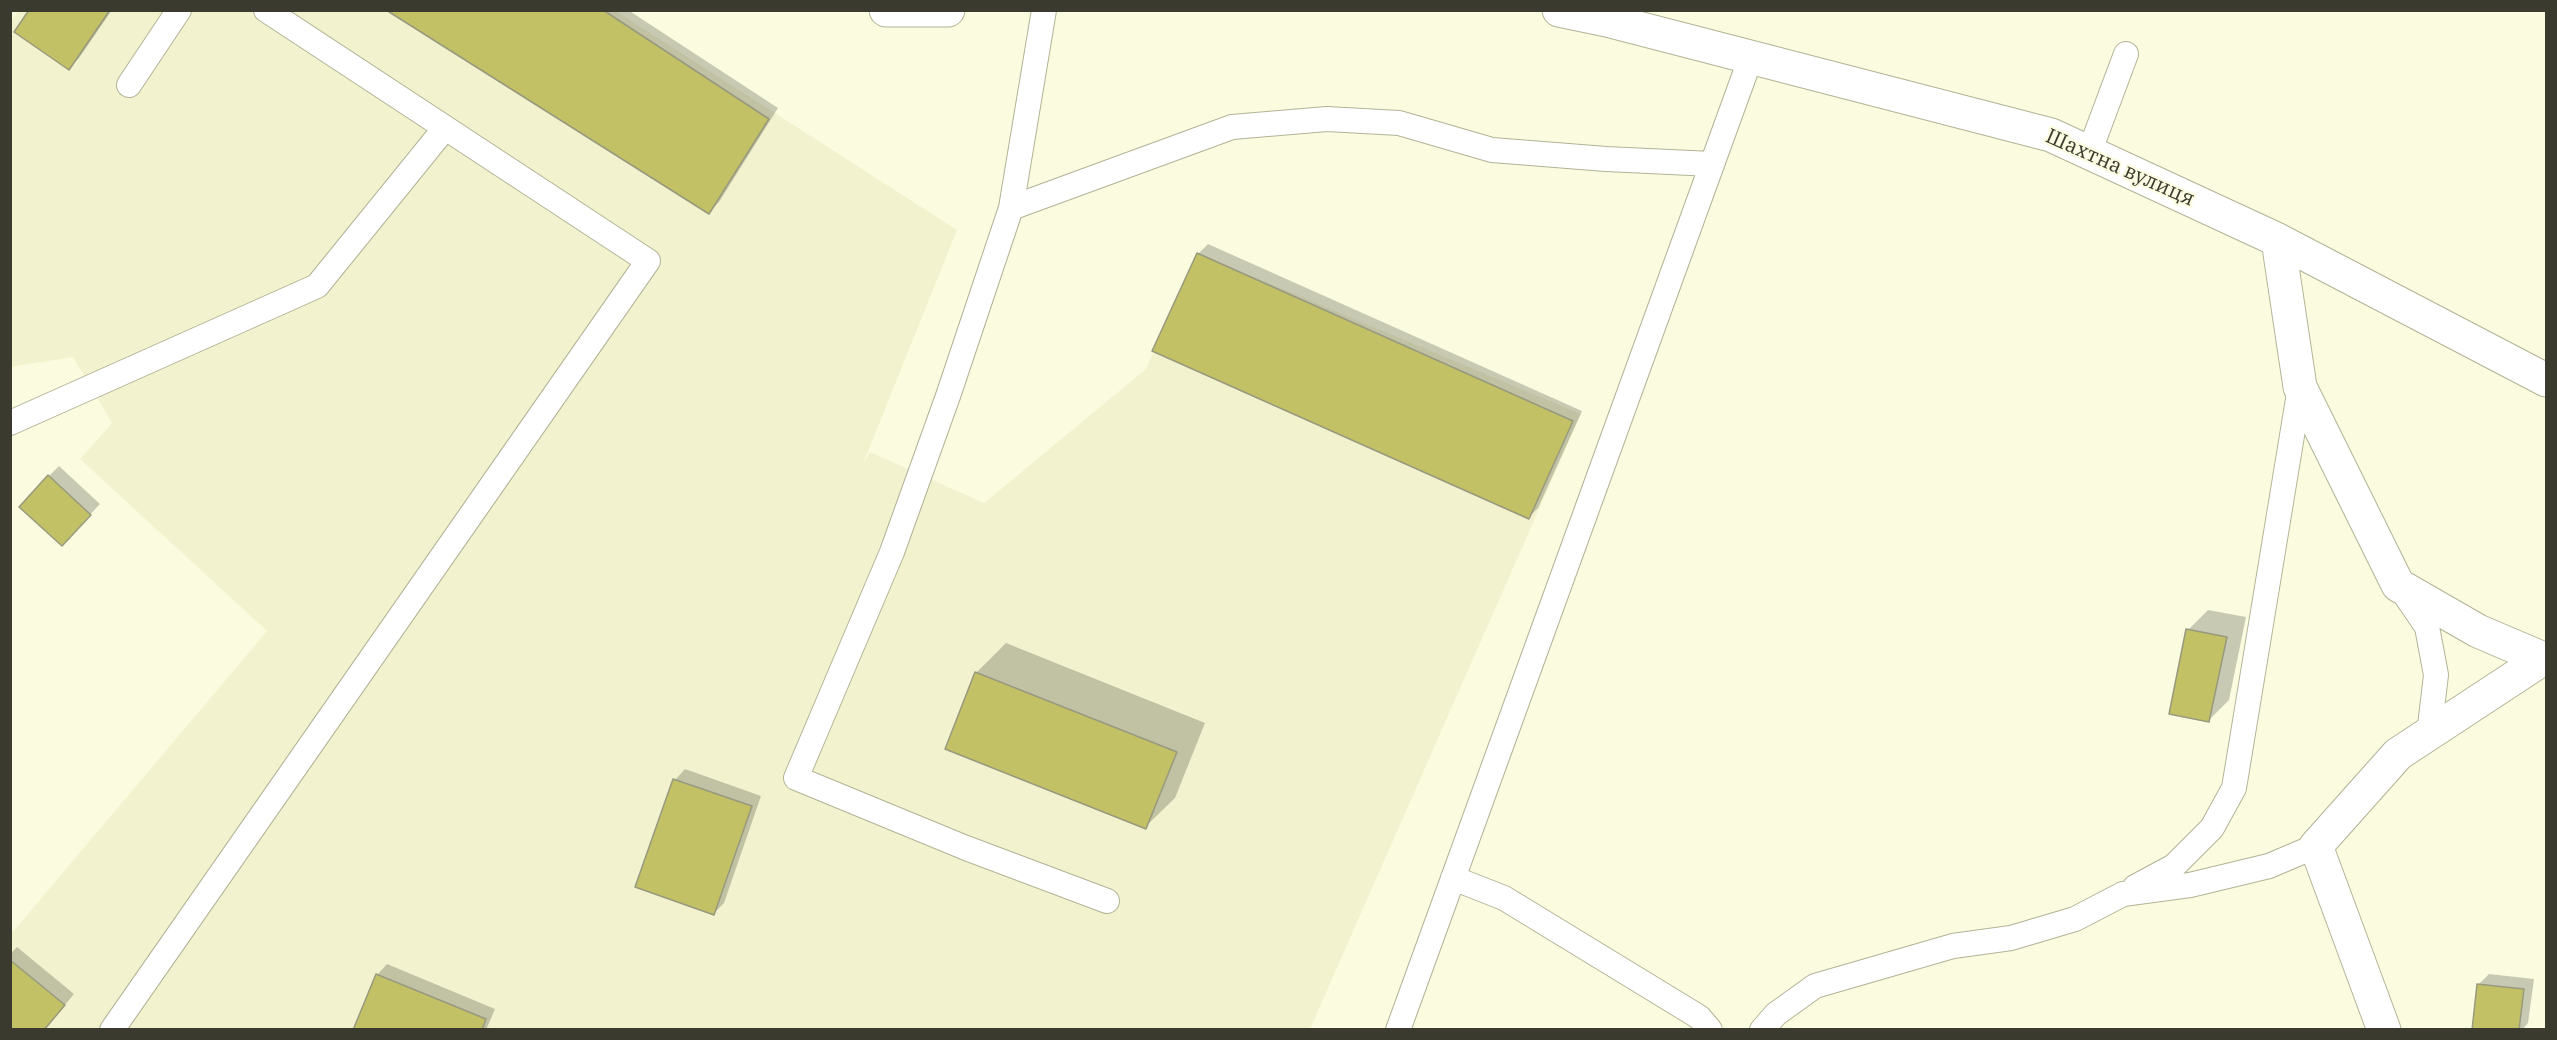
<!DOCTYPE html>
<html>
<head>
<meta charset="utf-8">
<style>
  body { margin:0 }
  #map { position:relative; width:2557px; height:1040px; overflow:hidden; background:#fbfcdf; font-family:"IBM Plex Serif",serif }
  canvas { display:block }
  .frame { position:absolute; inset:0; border:12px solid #3a3a2f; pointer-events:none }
</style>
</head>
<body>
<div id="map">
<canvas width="2557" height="1040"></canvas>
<div class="frame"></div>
</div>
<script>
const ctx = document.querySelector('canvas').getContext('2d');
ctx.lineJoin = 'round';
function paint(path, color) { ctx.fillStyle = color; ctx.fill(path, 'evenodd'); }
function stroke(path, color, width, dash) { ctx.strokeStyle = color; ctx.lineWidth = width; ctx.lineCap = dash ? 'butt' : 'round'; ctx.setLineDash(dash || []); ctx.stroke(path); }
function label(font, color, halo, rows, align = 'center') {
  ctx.font = font + ' "IBM Plex Serif",serif'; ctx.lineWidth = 4.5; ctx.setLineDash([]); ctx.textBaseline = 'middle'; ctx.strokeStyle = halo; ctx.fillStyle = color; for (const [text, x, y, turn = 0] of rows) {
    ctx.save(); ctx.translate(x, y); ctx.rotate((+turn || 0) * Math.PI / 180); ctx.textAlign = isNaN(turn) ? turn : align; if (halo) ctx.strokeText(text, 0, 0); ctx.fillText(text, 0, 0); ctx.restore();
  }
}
paint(new Path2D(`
  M19 10 616 11 957 230 863 464 870 452 984 503 1146 369 1197 253 1581 414 1310 1029H11V934L267 631 80 459 112 423 73 357 11 367 10 22Z`), '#f2f3ce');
paint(new Path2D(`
  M31 10H112L79 58 68 68Z
  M389 10H628L778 108 719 202 709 212Z
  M1208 244 1582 411 1538 508 1528 518 1198 254Z
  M59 466 100 504 72 534 49 476Z
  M2208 610 2246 617 2229 700 2209 720 2188 630Z
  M1006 643 1205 723 1175 798 1145 827 947 748 977 672Z
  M685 769 761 796 724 903 714 913 675 780Z
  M17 947 74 994 44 1030H10V954Z
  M387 964 495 1009 486 1030H355L377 975Z
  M2489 974 2534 979 2528 1023 2522 1030H2483L2479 984Z`), '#0003');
const building = new Path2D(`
  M29 10H110L69 70 14 32Z
  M386 10H603L769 119 709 214Z
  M1197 253 1573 421 1529 519 1152 351Z
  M48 475 91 515 62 546 19 507Z
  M2186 629 2227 637 2209 722 2169 714Z
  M975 672 1177 752 1146 829 945 749Z
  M673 779 752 806 714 915 635 887Z
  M10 960 65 1005 44 1030H10Z
  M376 974 486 1019 482 1030H353Z
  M2477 984 2524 989 2519 1030H2472Z`);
paint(building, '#c2c165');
stroke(building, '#98997e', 1.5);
const service = new Path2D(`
  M1044 10 1011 208 948 396 892 552 796 778 966 848 1107 901
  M129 85 179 10
  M2089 153 2126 54
  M1011 208 1232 127 1327 119 1399 123 1492 150 1606 159 1712 164
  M10 423 317 286 445 128
  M2401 589 2427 627 2436 675 2429 734
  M1453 878 1504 898 1699 1017 1710 1030
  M2135 887 2174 866 2212 828 2234 788 2300 387
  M112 1030 648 261 266 10
  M1398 1030 1751 57
  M1762 1030 1776 1014 1815 986 1953 946 2011 938 2075 919 2123 894 2190 885 2269 866 2316 846`);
const minor = new Path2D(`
  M886 10H948
  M1559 10 1607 20 2051 135 2278 240 2546 380
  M2278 240 2300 387 2398 585 2478 631 2546 660
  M2384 1030 2316 846 2398 754 2541 660`);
stroke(service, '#b2b397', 26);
stroke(minor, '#b2b397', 35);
stroke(service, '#fff', 24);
stroke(minor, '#fff', 33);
label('21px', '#3a3a2f', '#fbfcdf', [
  ["Шахтна вулиця",2120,168,24]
]);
</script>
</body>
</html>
